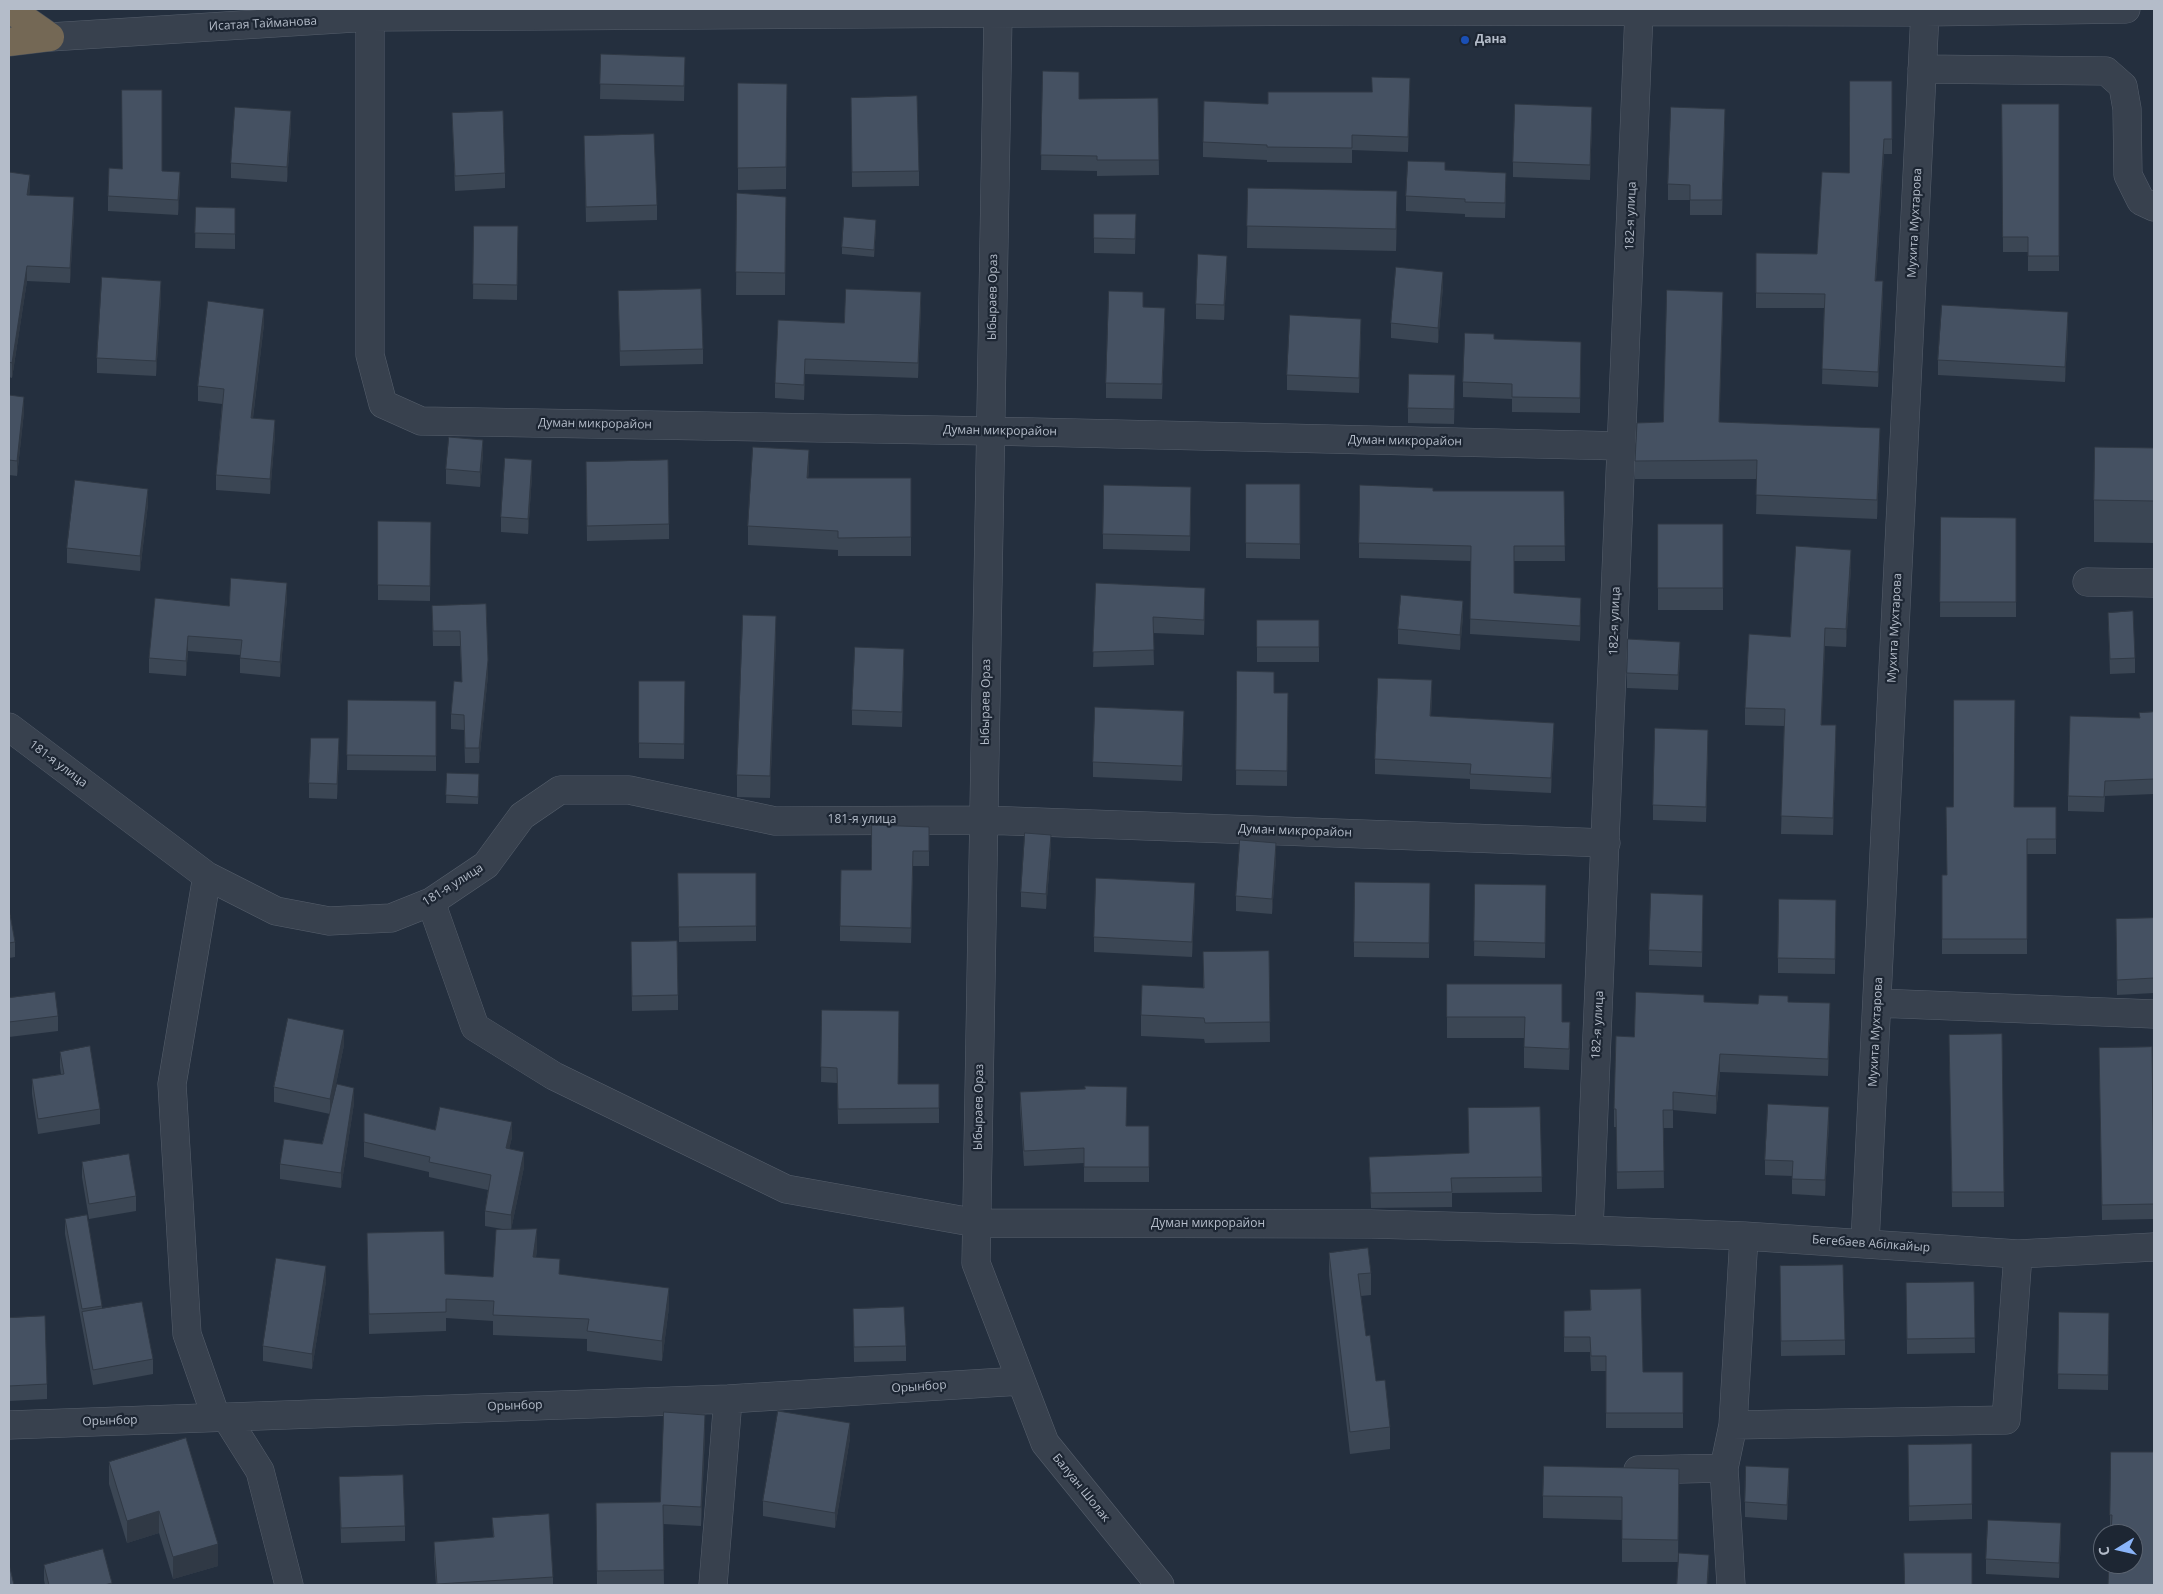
<!DOCTYPE html>
<html>
<head>
<meta charset="utf-8">
<style>
  body { margin:0 }
  #map { position:relative; width:2163px; height:1594px; overflow:hidden; background:#242f3e; font-family:"Open Sans",sans-serif }
  canvas { display:block }
  .frame { position:absolute; inset:0; border:10px solid #b4bcc9; pointer-events:none }
  .north { position:absolute; left:2093px; top:1524px; width:50px; height:50px; box-sizing:border-box; background:#1d2633; border:1px solid #59626f; border-radius:50%; rotate:261deg; font-size:14px; font-weight:700; line-height:20px; text-align:center; color:#b4bcc9 }
  .north::after { content:''; display:block; margin:auto; width:18px; height:22px; background:#8ab4f8; clip-path:polygon(50% 0,100% 100%,50% 72%,0 100%) }
</style>
</head>
<body>
<div id="map">
<canvas width="2163" height="1594"></canvas>
<div class="frame"></div>
<div class="north">С</div>
</div>
<script>
const ctx = document.querySelector('canvas').getContext('2d');
ctx.lineJoin = 'round';
function stroke(path, color, width, dash) { ctx.strokeStyle = color; ctx.lineWidth = width; ctx.lineCap = dash ? 'butt' : 'round'; ctx.setLineDash(dash || []); ctx.stroke(path); }
function paint(path, color) { ctx.fillStyle = color; ctx.fill(path, 'evenodd'); }
function label(font, color, halo, rows, align = 'center') {
  ctx.font = font + ' "Open Sans",sans-serif'; ctx.lineWidth = 4.5; ctx.setLineDash([]); ctx.textBaseline = 'middle'; ctx.strokeStyle = halo; ctx.fillStyle = color; for (const [text, x, y, turn = 0] of rows) {
    ctx.save(); ctx.translate(x, y); ctx.rotate((+turn || 0) * Math.PI / 180); ctx.textAlign = isNaN(turn) ? turn : align; if (halo) ctx.strokeText(text, 0, 0); ctx.fillText(text, 0, 0); ctx.restore();
  }
}
const minor = new Path2D(`
  M998 15 976 1263 1045 1443 1160 1585
  M370 17V355L383 404 421 421 991 431 1622 446
  M50 37 370 17 1351 11 1925 12 2126 9
  M1922 69 2106 71 2123 86 2127 109 2128 175 2141 201 2154 207
  M2087 582 2154 583
  M9 727 207 876 276 911 329 921 391 918 431 902 486 865 522 816 560 790H629L775 821 984 820 1606 843
  M207 876 172 1084 187 1334 216 1417
  M431 902 475 1027 554 1076 786 1189 977 1223 1371 1224 1589 1230 1744 1236 2018 1254 2154 1247
  M1877 1003 2154 1014
  M1589 1230 1639 12
  M1865 1243 1925 12
  M226 1417 260 1471 289 1585
  M9 1425 728 1399 1021 1381
  M1733 1425 2006 1420 2018 1254
  M1638 1470 1724 1468
  M713 1585 728 1399
  M1731 1585 1724 1468 1733 1425 1744 1236`);
const highway = new Path2D(`
  M10 9 50 37
  M9 42 50 37`);
stroke(minor, '#565f6c', 29);
stroke(highway, '#434c59', 29);
stroke(minor, '#38414e', 28);
stroke(highway, '#746855', 28);
paint(new Path2D(`
  M601 54 685 57 684 101 600 99Z
  M1043 71 1079 99 1158 98 1159 175 1097 176V171L1041 170Z
  M1892 81V154H1884L1876 281 1883 296 1878 387 1822 384 1824 308H1756V253L1817 254 1849 173Z
  M738 83 787 84 786 189 738 190Z
  M1410 93 1408 152 1352 150V163L1267 162V160L1203 157V142L1268 104Z
  M2002 104H2059V271H2028V252H2003Z
  M452 113 505 173V188L455 191Z
  M851 113 919 171V186L852 187Z
  M1592 122 1590 180 1513 177V162Z
  M1725 124 1722 215H1690V200H1668V184Z
  M291 126 287 182 231 178V163Z
  M584 136 657 205V220L586 222Z
  M1445 170 1506 188 1505 218 1465 217V214L1406 211V196Z
  M9 172 30 190 29 195 74 212 70 283 27 281 12 378 9 377Z
  M180 187 178 215 108 211V196Z
  M1248 188 1397 214 1396 251 1247 248Z
  M737 193 786 197 785 295H736Z
  M196 207 235 208V249L195 248Z
  M1094 214H1136L1135 254 1094 253Z
  M474 226H518L517 300 473 299Z
  M876 228 874 257 842 254V247Z
  M1227 271 1224 320 1196 319V304Z
  M1443 287 1438 343 1391 338V323Z
  M618 291 703 349V364L620 366Z
  M161 296 156 376 97 373V358Z
  M921 307 918 378 805 374 804 400 775 398V383L844 323Z
  M1143 307 1165 323 1162 399 1106 398V383Z
  M1723 310 1719 422 1880 447 1877 519 1756 514 1757 479H1635V461L1663 422Z
  M264 324 253 418 275 435 270 494 216 490V475L222 404 198 401V386Z
  M2068 327 2065 382 1938 375V360Z
  M1361 334 1359 393 1287 390V375Z
  M1494 339 1581 342 1580 413 1512 412V399L1463 397V382Z
  M1455 390 1454 424 1408 423V408Z
  M9 395 24 412 17 476 9 475Z
  M2154 448V543L2094 542V500Z
  M483 455 480 487 446 484V469Z
  M809 469 808 478H911V556H838V550L748 545V526Z
  M532 475 528 534 501 532V517Z
  M586 477 669 524V539L587 541Z
  M1246 484H1300V559L1246 558Z
  M1433 491H1564L1565 561H1514V593L1581 613 1580 641 1470 634 1471 561 1359 558V543Z
  M1191 502 1190 551 1103 549V534Z
  M148 504 140 571 67 563V548Z
  M1941 517 2016 518V617H1940Z
  M378 521 431 522 430 601 378 600Z
  M1658 524H1723V610H1658Z
  M1851 567 1846 647 1825 646 1821 725 1836 743 1833 835 1781 834 1784 726 1745 725V708L1790 637Z
  M1096 583 1205 603 1204 635 1153 633 1154 665 1093 667Z
  M287 598 280 677 240 673V655L188 651 186 676 149 673V658L229 606Z
  M486 604 488 675 479 763H465L464 730 451 729V714L462 682 460 646H433L432 606Z
  M2108 613 2135 658V673L2110 674Z
  M1463 616 1460 650 1398 644V629Z
  M1257 620H1319V662H1257Z
  M776 638 770 798 737 797V775Z
  M1680 657 1678 690 1627 688V673Z
  M904 664 902 727 852 725V710Z
  M1237 671 1274 693H1288L1287 786 1236 785Z
  M639 681H685L684 759 639 758Z
  M1432 695 1431 716 1554 738 1551 793 1470 789V779L1375 774V759Z
  M348 700 436 701V771L347 770Z
  M2154 712V794L2105 796 2104 812 2068 811V796L2139 718Z
  M1184 726 1182 781 1093 777V762Z
  M1708 745 1706 822 1653 820V805Z
  M339 754 337 799 309 798V783Z
  M447 773 479 782 478 804 446 803Z
  M2014 807H2056V854H2027V954H1942V875H1947Z
  M929 827V866H913L911 943 840 941V926L871 870Z
  M1051 850 1046 909 1021 907V892Z
  M1276 858 1272 914 1236 911V896Z
  M678 873H756V941L679 942Z
  M1430 883 1429 958 1354 957V942Z
  M1475 884 1546 885 1545 958 1474 956Z
  M1195 898 1192 957 1094 952V937Z
  M1836 900 1835 974 1778 973V958Z
  M9 909 15 942V957L9 958Z
  M1703 910 1702 967 1649 965V950Z
  M2154 918V993L2117 995 2116 919Z
  M1269 951 1270 1042 1205 1043 1204 1039 1141 1036V1015L1203 988V952Z
  M631 957 678 995V1010L632 1011Z
  M1447 984 1562 1022 1570 1043 1569 1070 1524 1068V1038H1447Z
  M9 998 58 1016V1031L9 1037Z
  M1704 1002 1758 1004 1788 1002 1830 1021 1828 1076 1720 1072 1716 1114 1673 1110V1128H1663L1664 1188 1617 1189 1616 1127H1614V1109L1634 1037Z
  M822 1010 898 1084H939V1123L838 1124 837 1083 821 1082Z
  M2002 1034 2004 1207H1952L1949 1035Z
  M344 1045 332 1103H354L341 1188 280 1179V1164L322 1144 330 1114 274 1102V1087Z
  M2099 1048 2154 1195V1219L2102 1220Z
  M60 1052 100 1109V1124L38 1134 32 1094V1079L61 1074 60 1067Z
  M1020 1092 1127 1126H1149V1182H1084V1163L1024 1166 1020 1107Z
  M1540 1107 1542 1192 1452 1193V1207L1371 1208 1369 1157 1468 1153Z
  M364 1113 435 1130 512 1137 509 1149 524 1167 511 1230 537 1249 536 1257 560 1274 669 1307 662 1361 587 1351V1339L493 1335V1321L446 1318V1331L369 1334 367 1233 445 1274 493 1277 508 1230 485 1226V1211L488 1190 429 1177V1172L364 1157Z
  M1829 1122 1825 1196 1792 1194V1176L1765 1175V1160Z
  M82 1162 136 1196V1211L89 1219 82 1177Z
  M65 1219 102 1306V1309L153 1359V1374L93 1385 65 1234Z
  M1329 1253 1371 1273V1295L1361 1296 1366 1336 1376 1381 1390 1427V1449L1350 1454 1329 1275Z
  M326 1281 312 1369 263 1361V1346Z
  M1780 1281 1845 1340V1355L1781 1356Z
  M1974 1282 1975 1353 1907 1354 1906 1283Z
  M1590 1290 1643 1372H1683V1428H1606V1371H1591L1590 1352H1564V1311L1590 1310Z
  M853 1309 906 1346V1361L854 1362Z
  M2059 1312 2109 1328 2108 1390 2058 1389Z
  M9 1318 47 1384V1399L9 1401Z
  M705 1433 701 1526 663 1524 664 1585H597L596 1503 660 1502Z
  M850 1438 835 1528 763 1516V1501Z
  M1972 1444V1519L1909 1521 1908 1445Z
  M2154 1452 2111 1530H2110V1515Z
  M109 1462 218 1566 173 1579 159 1533 127 1543 109 1484Z
  M1679 1469 1678 1562H1622V1520L1543 1518V1496Z
  M339 1477 405 1526V1541L341 1543Z
  M1789 1483 1787 1520 1745 1517V1502Z
  M492 1518 553 1577V1585H436L434 1557V1542L493 1537Z
  M2061 1538 2059 1578 1986 1574V1559Z
  M44 1565 112 1585H45L44 1580Z`), '#3b4654');
paint(new Path2D(`
  M1410 78V93L1408 152V137Z
  M1592 107V122L1590 180V165Z
  M1725 109V124L1722 215V200Z
  M291 111V126L287 182V167Z
  M1884 139V154L1875 296V281Z
  M180 172V187L178 215V200Z
  M30 175V190L27 210V195Z
  M1397 191V214L1396 251V229Z
  M74 197V212L70 283V268Z
  M876 220V228L874 257V250Z
  M1227 256V271L1224 320V305Z
  M27 266V281L12 378V363Z
  M1443 272V287L1438 343V328Z
  M161 281V296L156 376V361Z
  M1883 281V296L1878 387V372Z
  M921 292V307L918 378V363Z
  M1723 292V310L1719 440V422Z
  M264 309V324L251 433V418Z
  M2068 312V327L2065 382V367Z
  M1361 319V334L1359 393V378Z
  M805 359V374L804 400V385Z
  M24 397V412L17 476V461Z
  M275 420V435L270 494V479Z
  M1880 428V447L1877 519V500Z
  M483 440V455L480 487V472Z
  M809 450V469L807 497V478Z
  M532 460V475L528 534V519Z
  M148 489V504L140 571V556Z
  M1851 550V567L1846 647V629Z
  M287 583V598L280 677V662Z
  M1205 588V603L1204 635V620Z
  M1581 598V613L1580 641V626Z
  M1463 601V616L1460 650V635Z
  M776 616V638L770 798V776Z
  M1825 628V646L1821 742V725Z
  M188 636V651L186 676V661Z
  M1680 642V657L1678 690V675Z
  M488 660V675L479 763V748Z
  M1432 680V695L1430 731V716Z
  M1184 711V726L1182 781V766Z
  M1554 723V738L1551 793V778Z
  M1836 725V743L1833 835V818Z
  M1708 730V745L1706 822V807Z
  M339 738V754L337 799V784Z
  M1051 835V850L1046 909V894Z
  M1276 843V858L1272 914V899Z
  M1195 883V898L1192 957V942Z
  M1830 1003V1021L1828 1076V1059Z
  M344 1030V1045L330 1114V1099Z
  M1720 1054V1072L1716 1114V1096Z
  M354 1088V1103L341 1188V1173Z
  M1829 1107V1122L1825 1196V1180Z
  M512 1122V1137L506 1163V1148Z
  M524 1152V1167L511 1230V1215Z
  M537 1229V1249L533 1277V1257Z
  M326 1266V1281L312 1369V1354Z
  M669 1288V1307L662 1361V1341Z
  M705 1415V1433L701 1526V1507Z
  M850 1423V1438L835 1528V1513Z
  M1789 1468V1483L1787 1520V1505Z
  M159 1511V1533L127 1543V1521Z
  M2061 1523V1538L2059 1578V1563Z
  M218 1544V1566L173 1579V1557Z
  M1709 1555V1570L1708 1585H1707Z`), '#303945');
const building = new Path2D(`
  M601 54 685 57 684 86 600 84Z
  M1043 71 1079 72V99L1158 98 1159 160H1097V156L1041 155Z
  M1372 77 1410 78 1408 137 1352 135V148L1267 147V145L1203 142 1204 101 1268 104V92H1372Z
  M1850 81H1892V139H1884L1875 281H1883L1878 372 1822 369 1825 294 1756 293V253L1817 254 1822 172 1849 173Z
  M738 83 787 84 786 167 738 168Z
  M122 90H162V171L180 172 178 200 108 196 109 168 122 169Z
  M917 96 919 171 852 172 851 98Z
  M1515 104 1592 107 1590 165 1513 162Z
  M2002 104H2059V256H2028V237H2003Z
  M235 107 291 111 287 167 231 163Z
  M1671 107 1725 109 1722 200H1690V185L1668 184Z
  M503 111 505 173 455 176 452 113Z
  M654 134 657 205 586 207 584 136Z
  M1408 161 1445 162V170L1506 173 1505 203 1465 202V199L1406 196Z
  M9 172 30 175 27 195 74 197 70 268 27 266 12 363 9 362Z
  M1248 188 1397 191 1396 229 1247 226Z
  M737 193 786 197 785 273 736 272Z
  M196 207 235 208V234L195 233Z
  M1094 214H1136L1135 239 1094 238Z
  M844 217 876 220 874 250 842 247Z
  M474 226H518L517 285 473 284Z
  M1198 254 1227 256 1224 305 1196 304Z
  M1396 267 1443 272 1438 328 1391 323Z
  M102 277 161 281 156 361 97 358Z
  M701 289 703 349 620 351 618 291Z
  M846 289 921 292 918 363 805 359 804 385 775 383 778 320 844 323Z
  M1667 290 1723 292 1719 422 1880 428 1877 500 1756 495 1757 460 1635 461 1637 423 1663 422Z
  M1109 291 1143 292V307L1165 308 1162 384 1106 383Z
  M208 301 264 309 251 418 275 420 270 479 216 475 224 389 198 386Z
  M1942 305 2068 312 2065 367 1938 360Z
  M1290 315 1361 319 1359 378 1287 375Z
  M1465 333 1494 334V339L1581 342 1580 398 1512 397V384L1463 382Z
  M1409 374 1455 375 1454 409 1408 408Z
  M9 395 24 397 17 461 9 460Z
  M449 437 483 440 480 472 446 469Z
  M753 447 809 450 807 478H911V537L838 538V531L748 526Z
  M2095 447 2154 448V501L2094 500Z
  M505 458 532 460 528 519 501 517Z
  M668 460 669 524 587 526 586 462Z
  M75 480 148 489 140 556 67 548Z
  M1246 484H1300V544L1246 543Z
  M1104 485 1191 487 1190 536 1103 534Z
  M1360 485 1433 488V491H1564L1565 546H1514V593L1581 598 1580 626 1470 619 1471 546 1359 543Z
  M1941 517 2016 518V602H1940Z
  M378 521 431 522 430 586 378 585Z
  M1658 524H1723V588H1658Z
  M1796 546 1851 550 1846 629 1825 628 1821 725H1836L1833 818 1781 816 1785 709 1745 708 1749 634 1790 637Z
  M231 578 287 583 280 662 240 658 242 640 188 636 186 661 149 658 155 598 229 606Z
  M1096 583 1205 588 1204 620 1153 617 1154 650 1093 652Z
  M1401 595 1463 601 1460 635 1398 629Z
  M486 604 488 660 479 748H465L464 715 451 714 454 681 462 682 460 631H433L432 606Z
  M2133 611 2135 658 2110 659 2108 613Z
  M743 615 776 616 770 776 737 775Z
  M1257 620H1319V647H1257Z
  M1628 639 1680 642 1678 675 1627 673Z
  M855 647 904 649 902 712 852 710Z
  M1237 671 1274 672V693H1288L1287 771 1236 770Z
  M1378 678 1432 680 1430 716 1554 723 1551 778 1470 774 1471 764 1375 759Z
  M639 681H685L684 744 639 743Z
  M348 700 436 701V756L347 755Z
  M1954 700H2015L2014 807H2056V839H2027V939H1942V875H1947L1946 807H1953Z
  M1095 707 1184 711 1182 766 1093 762Z
  M2154 712V779L2105 781 2104 797 2068 796 2070 716 2140 718 2139 713Z
  M1655 728 1708 730 1706 807 1653 805Z
  M311 738H339L337 784 309 783Z
  M447 773 479 774 478 797 446 795Z
  M872 825 929 827V851H913L911 928 840 926 841 870H871Z
  M1025 833 1051 835 1046 894 1021 892Z
  M1240 840 1276 843 1272 899 1236 896Z
  M678 873H756V926L679 927Z
  M1096 878 1195 883 1192 942 1094 937Z
  M1355 882 1430 883 1429 943 1354 942Z
  M1475 884 1546 885 1545 943 1474 941Z
  M1651 893 1703 895 1702 952 1649 950Z
  M1779 899 1836 900 1835 959 1778 958Z
  M9 909 15 942 9 943Z
  M2154 918V978L2117 980 2116 919Z
  M677 941 678 995 632 996 631 942Z
  M1269 951 1270 1022 1205 1023 1204 1018 1141 1015 1142 985 1204 988 1203 952Z
  M1447 984H1562V1022H1570L1569 1049 1524 1047 1525 1017H1447Z
  M55 992 58 1016 9 1022V998Z
  M1636 992 1704 995V1002L1758 1004 1759 995 1788 996V1002L1830 1003 1828 1059 1720 1054 1716 1096 1673 1092V1110H1663L1664 1171 1617 1172 1616 1109H1614L1616 1036 1634 1037Z
  M822 1010 899 1011 898 1084H939V1108L838 1109 837 1068 821 1067Z
  M288 1018 344 1030 330 1099 274 1087Z
  M2002 1034 2004 1192H1952L1949 1035Z
  M90 1046 100 1109 38 1119 32 1079 64 1074 60 1052Z
  M2152 1047 2154 1204 2102 1205 2099 1048Z
  M337 1084 354 1088 341 1173 280 1164 284 1139 322 1144Z
  M1085 1086 1127 1087 1126 1126H1149V1167H1084V1148L1024 1151 1020 1092 1085 1089Z
  M1768 1104 1829 1107 1825 1180 1792 1179 1793 1161 1765 1160Z
  M440 1107 512 1122 506 1148 524 1152 511 1215 485 1211 491 1175 429 1162 430 1157 364 1142V1113L435 1130Z
  M1540 1107 1542 1177 1451 1178 1452 1192 1371 1193 1369 1157 1469 1153 1468 1108Z
  M129 1154 136 1196 89 1204 82 1162Z
  M87 1215 102 1306 82 1309 65 1219Z
  M537 1229 533 1257 560 1259 559 1274 669 1288 662 1341 587 1331 589 1319 493 1315 494 1301 446 1299V1312L369 1314 367 1233 444 1231 445 1274 493 1277 496 1230Z
  M1368 1248 1371 1273 1358 1274 1366 1336 1370 1335 1376 1381 1385 1380 1390 1427 1350 1432 1329 1253Z
  M276 1258 326 1266 312 1354 263 1346Z
  M1843 1265 1845 1340 1781 1341 1780 1266Z
  M1974 1282 1975 1338 1907 1339 1906 1283Z
  M1641 1289 1643 1372H1683V1413H1606V1356H1591L1590 1337H1564V1311L1591 1310 1590 1290Z
  M142 1302 153 1359 93 1370 82 1312Z
  M904 1307 906 1346 854 1347 853 1309Z
  M2059 1312 2109 1313 2108 1375 2058 1374Z
  M45 1316 47 1384 9 1386V1318Z
  M778 1411 850 1423 835 1513 763 1501Z
  M664 1412 705 1415 701 1507 663 1505 664 1570 597 1571 596 1503 660 1502Z
  M186 1438 218 1544 173 1557 159 1511 127 1521 109 1462Z
  M1972 1444V1504L1909 1506 1908 1445Z
  M2111 1452H2154V1585H2108L2109 1564H2133V1534H2111L2112 1515H2110Z
  M1544 1466 1679 1469 1678 1540 1622 1539V1497L1543 1496Z
  M1746 1466 1789 1468 1787 1505 1745 1502Z
  M403 1475 405 1526 341 1528 339 1477Z
  M549 1514 553 1577 437 1584 434 1542 494 1537 492 1518Z
  M1988 1520 2061 1523 2059 1563 1986 1559Z
  M103 1549 112 1583 104 1585H49L44 1565Z
  M1679 1553 1709 1555 1707 1585H1677Z
  M1904 1553H1972V1585H1905Z
  M9 1564 14 1585H9Z`);
paint(building, '#455162');
stroke(building, '#303945', 1);
for (const [x, y, r, color] of [
  [1465,40,5,"#1a4fb4"]
]) { const dot = new Path2D(); dot.arc(x, y, r, 0, 2 * Math.PI); ctx.fillStyle = color; ctx.fill(dot); stroke(dot, '#1d2633', 2); }
label('12px', '#b4bcc9', '#1d2633', [
  ["Исатая Тайманова",263,24,-3],
  ["182-я улица",1631,216,-88],
  ["Мухита Мухтарова",1915,223,-87],
  ["Ыбыраев Ораз",993,297,-89],
  ["Думан микрорайон",595,424,1],
  ["Думан микрорайон",1000,431,1],
  ["Думан микрорайон",1405,441,1],
  ["182-я улица",1615,621,-88],
  ["Мухита Мухтарова",1895,628,-87],
  ["Ыбыраев Ораз",986,702,-89],
  ["181-я улица",58,764,37],
  ["181-я улица",862,820],
  ["Думан микрорайон",1295,831,2],
  ["181-я улица",453,885,-32],
  ["182-я улица",1598,1025,-87],
  ["Мухита Мухтарова",1876,1032,-87],
  ["Ыбыраев Ораз",979,1107,-89],
  ["Думан микрорайон",1208,1224],
  ["Бегебаев Абілкайыр",1871,1244,4],
  ["Орынбор",919,1387,-4],
  ["Орынбор",515,1406,-2],
  ["Орынбор",110,1421,-2],
  ["Балуан Шолак",1081,1488,51]
]);
label('bold 12px', '#b4bcc9', '#1d2633', [
  ["Дана",1475,40]
], 'left');
</script>
</body>
</html>
